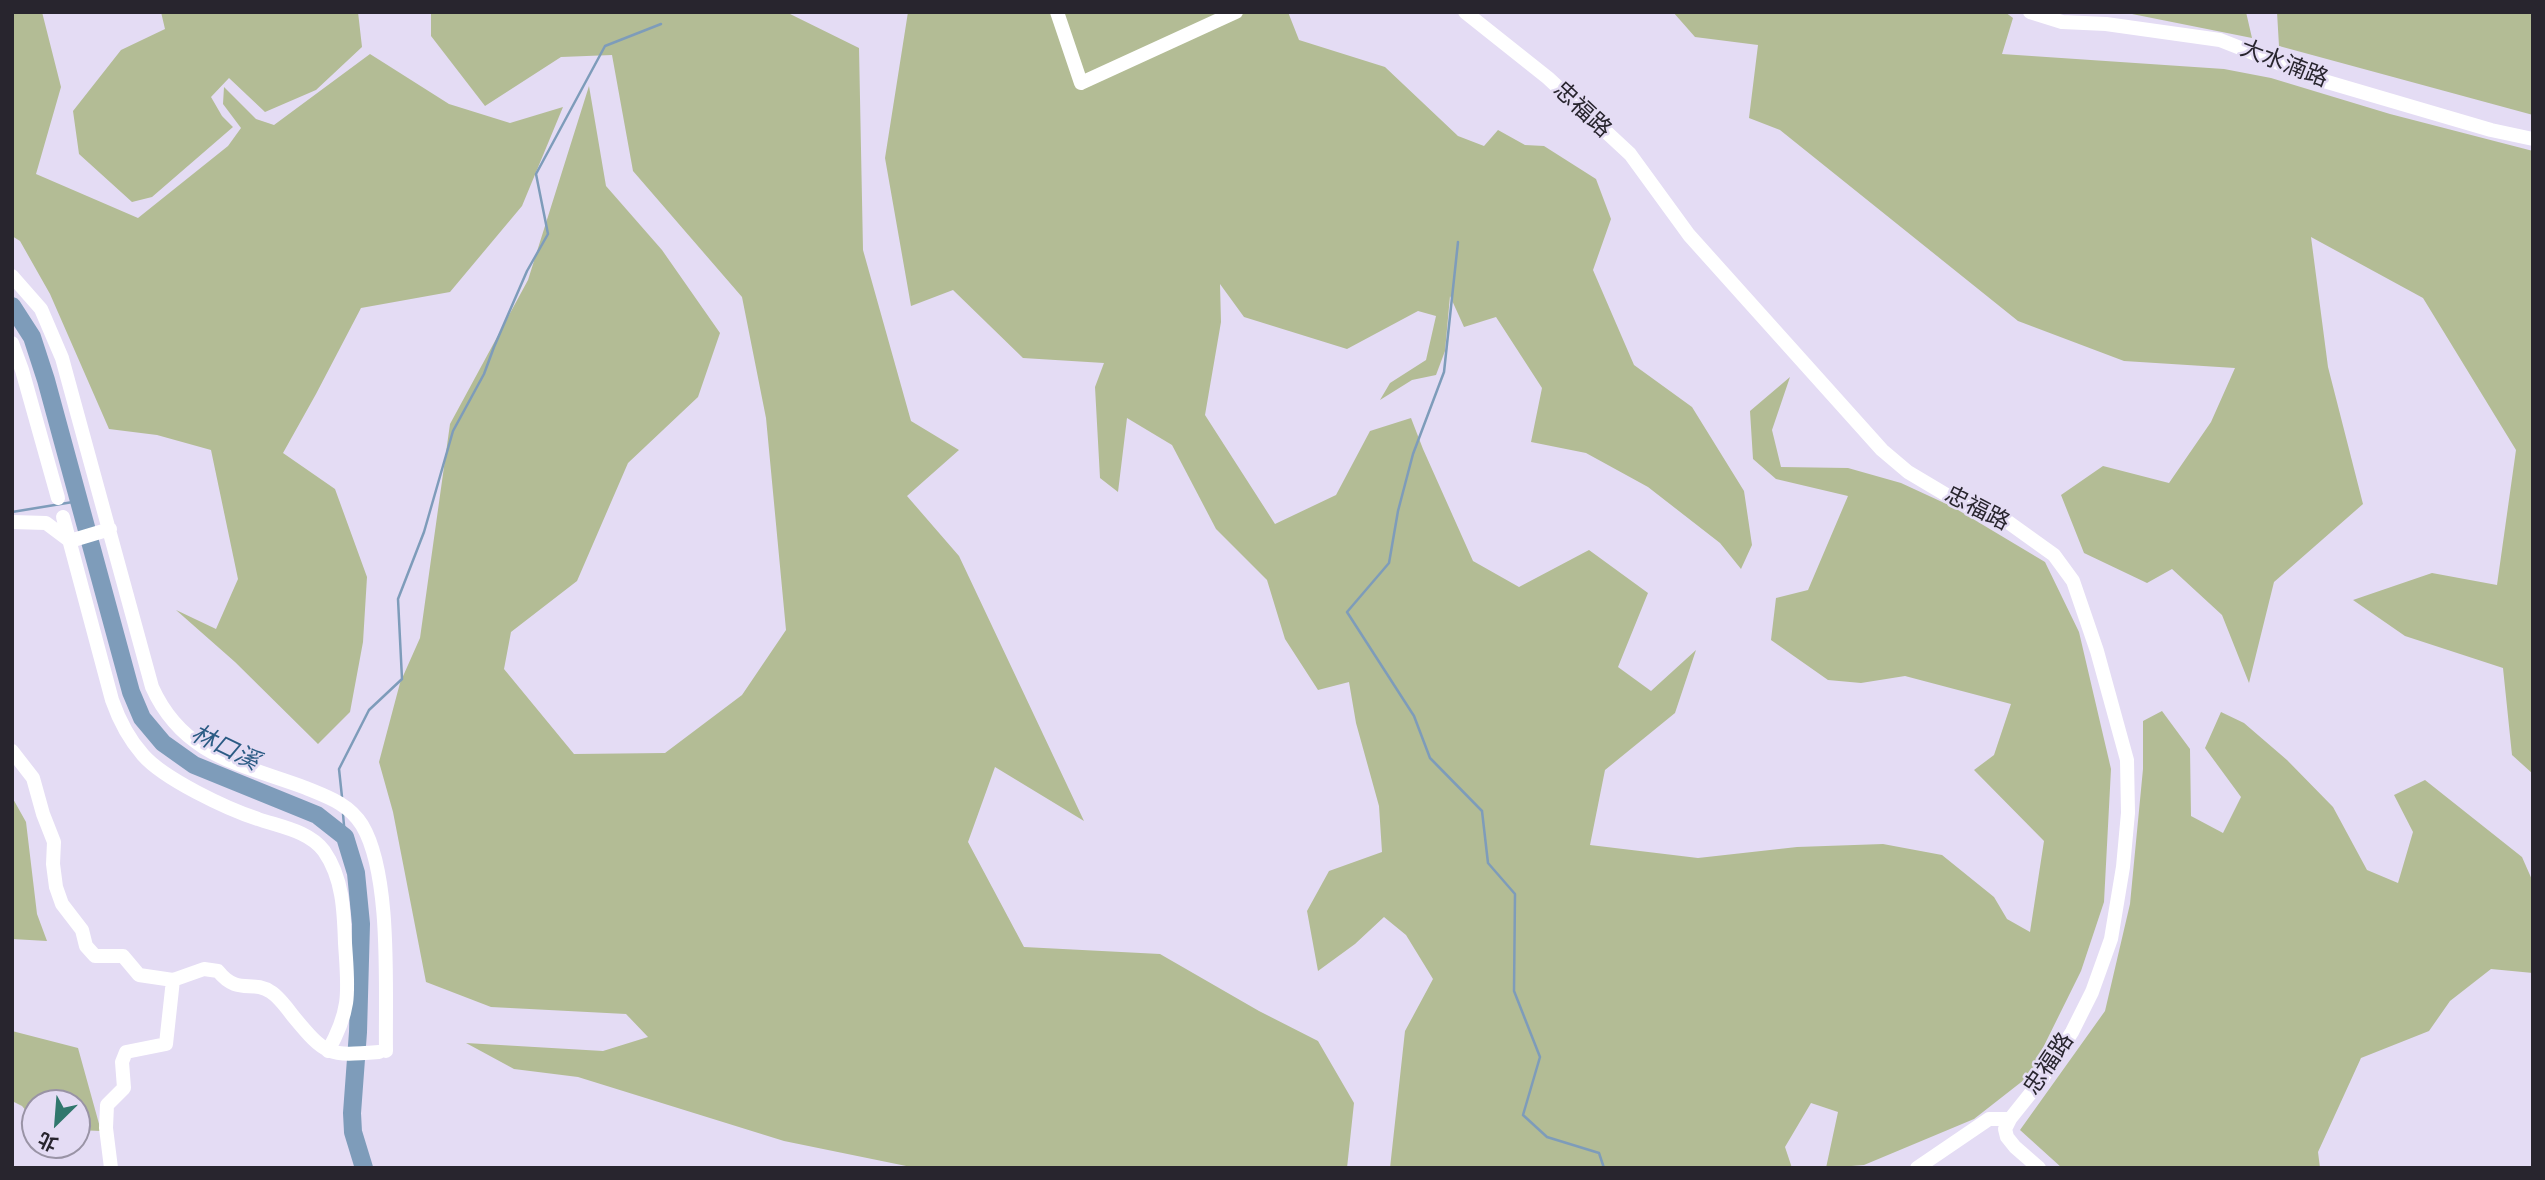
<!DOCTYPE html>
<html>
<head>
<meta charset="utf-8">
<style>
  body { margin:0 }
  #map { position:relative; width:2545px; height:1180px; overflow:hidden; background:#e4dcf4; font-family:"Zilla Slab","Noto Sans TC",serif }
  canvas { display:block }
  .frame { position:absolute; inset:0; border:14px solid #28252e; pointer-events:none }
  .north { position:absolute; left:21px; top:1089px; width:70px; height:70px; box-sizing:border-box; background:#e4dcf4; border:2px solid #9993a5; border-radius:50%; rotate:205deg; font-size:19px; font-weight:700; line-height:28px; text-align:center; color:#28252e }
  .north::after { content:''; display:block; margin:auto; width:24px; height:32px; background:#30776d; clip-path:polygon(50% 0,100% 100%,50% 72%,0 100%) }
</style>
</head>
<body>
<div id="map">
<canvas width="2545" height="1180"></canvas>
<div class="frame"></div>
<div class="north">北</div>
</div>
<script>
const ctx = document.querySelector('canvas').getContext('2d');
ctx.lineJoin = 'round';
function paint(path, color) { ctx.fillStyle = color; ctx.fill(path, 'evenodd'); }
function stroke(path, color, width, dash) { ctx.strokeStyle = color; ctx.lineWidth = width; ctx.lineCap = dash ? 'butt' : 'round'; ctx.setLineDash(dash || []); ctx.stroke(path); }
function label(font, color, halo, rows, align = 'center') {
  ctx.font = font + ' "Zilla Slab","Noto Sans TC",serif'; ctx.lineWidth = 5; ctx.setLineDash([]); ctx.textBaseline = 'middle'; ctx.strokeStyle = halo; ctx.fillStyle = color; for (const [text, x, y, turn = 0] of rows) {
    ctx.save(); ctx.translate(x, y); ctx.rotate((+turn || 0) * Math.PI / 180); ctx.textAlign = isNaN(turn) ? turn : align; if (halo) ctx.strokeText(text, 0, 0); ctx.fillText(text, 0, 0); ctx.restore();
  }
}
paint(new Path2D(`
  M12 12H42L61 87 36 174 138 218 228 146 241 128 223 104 224 87 256 119 274 125 370 54 449 104 510 123 563 107 522 206 450 292 361 308 316 394 283 453 335 489 367 577 363 642 350 712 318 744 235 662 176 610 216 629 238 579 211 450 157 435 109 429 50 294 20 241 12 236Z
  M161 12H358L362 47 316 90 265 112 229 78 211 97 222 116 233 127 152 197 132 202 79 154 73 111 121 50 165 29Z
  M431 12H786L859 48 863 250 911 421 959 450 907 496 959 556 1084 821 995 767 968 842 1024 947 1160 954 1259 1011 1318 1041 1354 1103 1347 1168H916L784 1141 578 1077 514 1069 466 1043 603 1051 648 1037 626 1014 491 1007 426 982 393 812 379 762 400 683 420 638 450 424 528 280 589 86 606 186 662 250 720 333 698 397 628 463 577 581 511 632 504 669 574 754 665 753 742 695 786 630 766 418 742 297 633 171 612 55 561 57 485 106 431 36Z
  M908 12H1288L1299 40 1385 67 1458 136 1484 146 1498 130 1525 145 1544 146 1596 179 1611 219 1593 270 1634 365 1692 407 1744 491 1752 545 1741 569 1720 543 1648 487 1586 453 1531 442 1542 388 1496 317 1464 327 1450 296 1445 351 1436 375 1412 380 1380 400 1390 383 1426 360 1436 316 1418 311 1347 349 1244 317 1220 284 1221 322 1205 415 1275 524 1336 495 1370 431 1411 418 1423 449 1473 561 1519 587 1589 550 1648 593 1618 667 1651 691 1696 650 1675 713 1605 770 1590 845 1698 858 1797 847 1883 844 1942 855 1994 897 2007 919 2030 932 2044 841 1974 770 1994 755 2011 704 1905 676 1861 683 1828 680 1771 640 1776 598 1808 590 1848 496 1776 479 1753 459 1750 411 1790 377 1772 430 1781 467 1848 468 1901 483 1953 507 2045 562 2079 632 2111 769 2104 902 2081 971 2029 1076 1974 1119 1864 1165 1826 1168 1838 1112 1811 1103 1785 1147 1792 1168H1390L1405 1031 1433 979 1406 935 1384 917 1355 944 1318 971 1307 911 1329 871 1382 852 1379 806 1356 723 1349 682 1318 690 1285 639 1267 580 1216 529 1172 445 1127 418 1118 492 1100 478 1095 387 1104 363 1023 358 953 290 911 306 885 158Z
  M1673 12H2005L2013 18 2002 54 2224 69 2271 78 2390 114 2533 151V774L2512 755 2503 668 2405 636 2353 600 2432 573 2497 585 2516 450 2423 298 2311 237 2328 367 2363 504 2274 582 2249 683 2222 615 2172 569 2147 583 2084 553 2061 495 2103 466 2169 483 2211 422 2235 368 2124 361 2018 321 1780 130 1749 118 1758 45 1695 37Z
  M2122 12H2246L2252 38Z
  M2277 12H2533V115L2279 46Z
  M2162 711 2190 749 2191 816 2223 833 2241 797 2205 748 2221 712 2244 723 2287 760 2333 807 2367 870 2398 883 2413 832 2394 795 2425 780 2522 857 2533 882V973L2491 969 2450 1001 2429 1031 2361 1058 2318 1152 2320 1168H2062L2020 1130 2105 1011 2130 904 2143 769V721Z
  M12 797 26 822 37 914 47 941 12 939Z
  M12 1031 78 1048 101 1131 77 1130V1103H35V1121L22 1106 12 1101Z`), '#b3bc95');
stroke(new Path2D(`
  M1458 242 1444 372 1413 454 1398 511 1389 563 1347 612 1414 716 1430 758 1482 811 1488 863 1515 894 1514 991 1540 1057 1523 1115 1547 1137 1599 1153 1604 1168
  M12 512 79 501
  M342 797 339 769 369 710 402 679 398 599 424 532 453 431 484 374 494 347 527 271 548 234 536 174 605 46 661 24
  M343 814 345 837`), '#7e9cba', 2.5);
stroke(new Path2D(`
  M12 306 32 337 46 380 131 692 142 718 163 743 194 765 317 815 345 837 356 873 361 924 358 1032 352 1113 353 1132 364 1168`), '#7e9cba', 18);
stroke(new Path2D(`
  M1057 12 1081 83 1236 12
  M1465 12 1548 78 1630 154 1689 235 1882 450 1908 472 1955 500 2008 522 2054 555 2073 581 2097 651 2127 760 2128 813 2123 867 2111 939 2092 992 2072 1032 2042 1079 2010 1119 2005 1129 2007 1137 2015 1147 2039 1168
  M2030 12 2062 22 2106 24 2220 40 2324 81 2491 130 2533 139
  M12 276 41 309 62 358 152 687C183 756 241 764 306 788 328 797 349 804 362 825 392 875 385 992 386 1051
  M12 343 22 370 58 498
  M63 517 112 700C119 720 128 738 143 755 164 779 227 809 258 819 281 827 309 831 324 851 343 878 344 912 345 943 348 990 352 1008 328 1051
  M12 522 46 523 70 541 110 529
  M12 751 33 778 43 814 54 842 53 864 56 887 62 904 82 930 86 946 95 956H123L139 975 173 980
  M111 1168 106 1128 107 1105 124 1088 122 1062 126 1052 166 1044 173 980 204 969 218 971C238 996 252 979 271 992 279 997 287 1008 293 1016 326 1056 328 1056 379 1052
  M1917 1168 1989 1119H2010`), '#fff', 14);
label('23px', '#28252e', '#e4dcf4', [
  ["大水湳路",2284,64,21],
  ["忠福路",1582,110,43],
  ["忠福路",1977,509,27],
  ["忠福路",2049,1064,-56]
]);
label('italic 24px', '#2b5b84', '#e4dcf4', [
  ["林口溪",225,748,26]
]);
</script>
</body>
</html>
